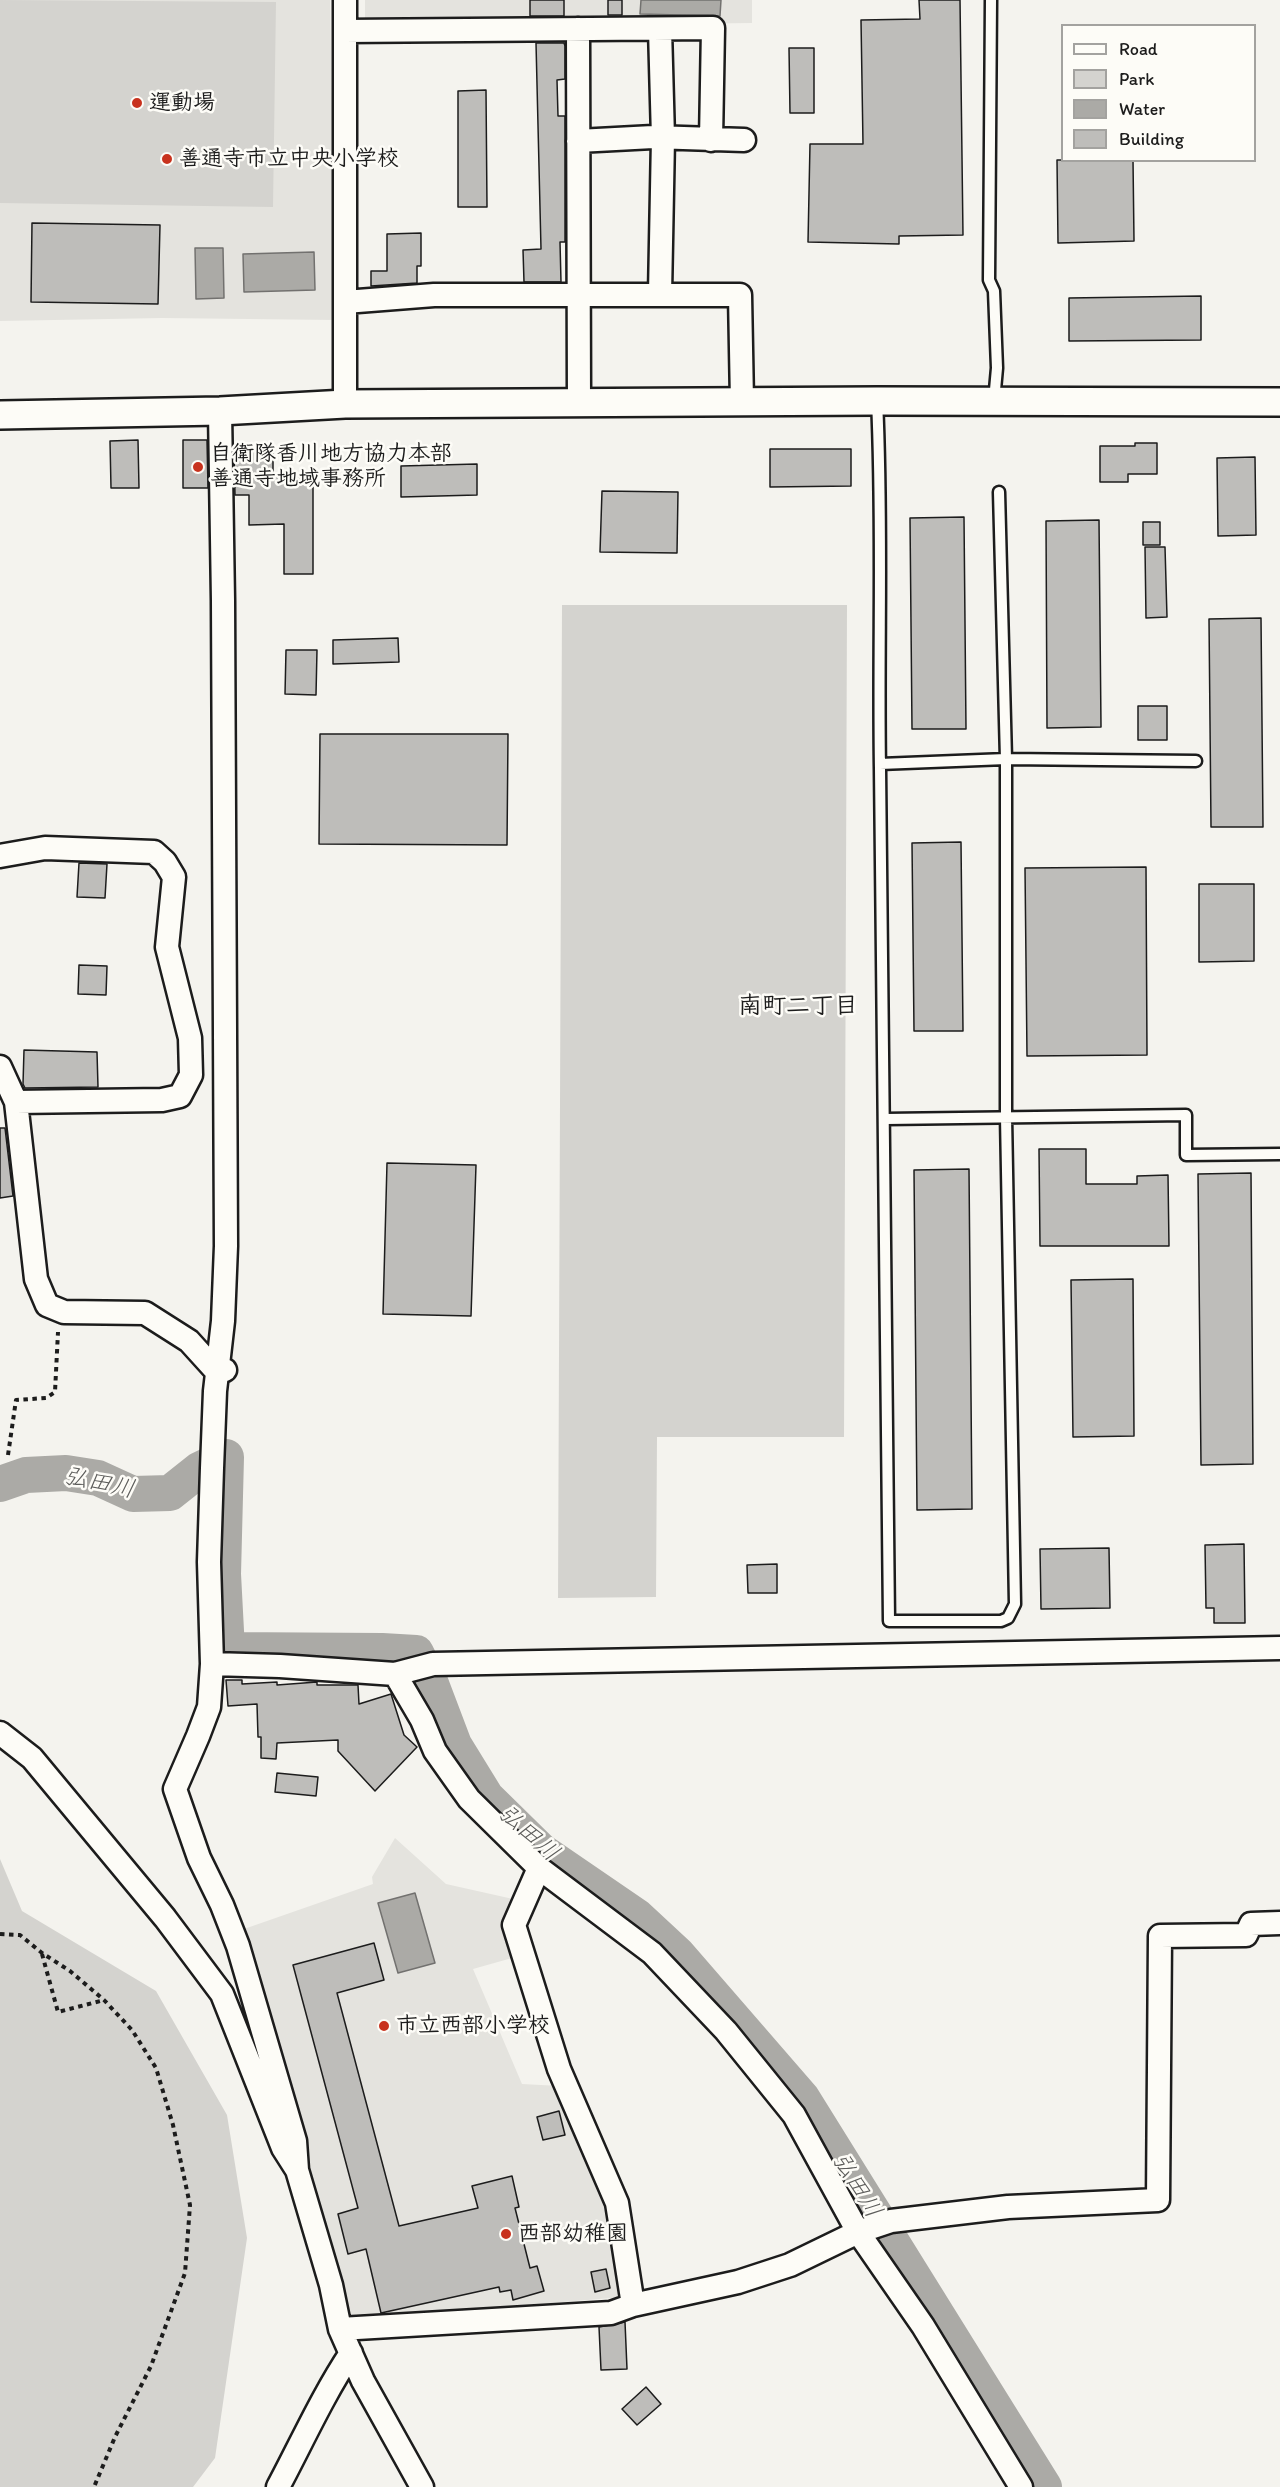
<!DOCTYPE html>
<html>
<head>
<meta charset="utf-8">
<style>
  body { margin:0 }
  #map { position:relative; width:1280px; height:2487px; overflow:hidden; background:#f4f3ee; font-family:Itim,sans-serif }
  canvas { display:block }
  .legend { position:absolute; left:1061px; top:24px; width:195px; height:138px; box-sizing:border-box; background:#fdfcf7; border:2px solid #a3a29f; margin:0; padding:8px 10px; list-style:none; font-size:18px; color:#1c1c1c }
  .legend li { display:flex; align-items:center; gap:12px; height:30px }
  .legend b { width:30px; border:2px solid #a3a29f }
</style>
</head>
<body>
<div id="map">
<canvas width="1280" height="2487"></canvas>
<ul class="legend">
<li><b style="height:8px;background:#fdfcf7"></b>Road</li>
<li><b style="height:16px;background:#d4d3cf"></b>Park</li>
<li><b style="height:16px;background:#abaaa6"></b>Water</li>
<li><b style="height:16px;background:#bebdba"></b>Building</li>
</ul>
</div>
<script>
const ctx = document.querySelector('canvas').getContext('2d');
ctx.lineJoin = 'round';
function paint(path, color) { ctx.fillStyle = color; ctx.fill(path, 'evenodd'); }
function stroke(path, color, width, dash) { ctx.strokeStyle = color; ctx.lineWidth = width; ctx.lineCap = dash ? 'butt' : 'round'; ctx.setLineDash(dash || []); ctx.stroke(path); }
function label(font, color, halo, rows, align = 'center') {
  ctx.font = font + ' Itim,"Klee One",sans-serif'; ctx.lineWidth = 5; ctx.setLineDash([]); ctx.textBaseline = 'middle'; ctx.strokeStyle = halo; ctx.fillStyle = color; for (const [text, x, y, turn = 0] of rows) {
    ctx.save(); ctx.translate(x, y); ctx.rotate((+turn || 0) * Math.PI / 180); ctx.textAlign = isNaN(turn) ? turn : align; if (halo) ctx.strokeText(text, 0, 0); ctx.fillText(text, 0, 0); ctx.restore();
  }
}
paint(new Path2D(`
  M0 0H330L336 320 162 318 0 321Z
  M365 0H752V23L365 28Z
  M395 1838 446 1884 513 1899 502 1920 512 1958 473 1969 522 2084 560 2086 609 2205 623 2297 349 2320 244 1929 373 1884 372 1877Z`), '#e4e3de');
paint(new Path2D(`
  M0 0 276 2 273 207 0 203Z
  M562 605H847L844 1437H657L656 1597 558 1598Z
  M0 1859 22 1911 156 1991 227 2115 247 2238 215 2458 193 2487H0Z`), '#d4d3cf');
const water = new Path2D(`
  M641 0H721L720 16 640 14Z
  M195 248H223L224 298 196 299Z
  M314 252 315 290 244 292 243 254Z
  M415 1893 435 1963 398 1973 378 1903Z`);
paint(water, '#abaaa6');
stroke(water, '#72716f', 1.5);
stroke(new Path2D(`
  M0 1484 26 1475 66 1473 98 1478 133 1494 170 1493 199 1470 226 1457 223 1574 227 1650 382 1651 416 1653 429 1679 454 1745 486 1797 541 1851 636 1916 678 1955 802 2098 1044 2487`), '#abaaa6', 36);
const building = new Path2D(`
  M530 0H564V16H530Z
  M608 0H622V15H608Z
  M919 0H960L963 235 899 236V244L808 242 810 144H863L861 20 920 19Z
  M536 43H564L565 46V79L557 80 558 116H565V242H560L561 282H524L523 250 541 249Z
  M789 48H814V113H790Z
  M486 90 487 207H458V91Z
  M1057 160H1133L1134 241 1058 243Z
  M32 223 160 225 158 304 31 302Z
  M421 233V266H417V283L371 286V271H387V234Z
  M1201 296V340L1069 341V298Z
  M138 440 139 488H111L110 441Z
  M183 440H207L208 488H183Z
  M1135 443H1157V474H1128V482H1100V446H1135Z
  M770 449H851V486L770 487Z
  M273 450V474H313V574H284V524L249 525V495H235L234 451Z
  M1255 457 1256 535 1218 536 1217 458Z
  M477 464V495L401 497V466Z
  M602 491 678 492 677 553 600 552Z
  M964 517 966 729H912L910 518Z
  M1099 520 1101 727 1047 728 1046 521Z
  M1143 522H1160V545H1143Z
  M1145 547H1165L1167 617 1146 618Z
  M1261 618 1263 827H1211L1209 619Z
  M398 638 399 662 333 664V640Z
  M286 650H317L316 695 285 694Z
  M1138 706H1167V740H1138Z
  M320 734H508L507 845 319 844Z
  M961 842 963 1031H914L912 843Z
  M79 863 107 864 105 898 77 897Z
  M1146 867 1147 1055 1027 1056 1025 868Z
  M1199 884H1254V961L1199 962Z
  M79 965 107 966 106 995 78 994Z
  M24 1050 97 1052 98 1087 25 1088 23 1084Z
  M0 1128H5L13 1196 0 1198Z
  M1039 1149H1086V1184H1137V1176L1168 1175 1169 1246H1040Z
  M387 1163 476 1165 471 1316 383 1314Z
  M969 1169 972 1509 917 1510 914 1170Z
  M1251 1173 1253 1464 1201 1465 1198 1174Z
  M1133 1279 1134 1436 1073 1437 1071 1280Z
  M1244 1544 1245 1623H1214V1608H1206L1205 1545Z
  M1109 1548 1110 1608 1041 1609 1040 1549Z
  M777 1564V1593H748L747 1565Z
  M226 1680H242V1684L277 1682V1685L317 1682V1685H358L359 1704 391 1694 404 1735 417 1747 375 1791 338 1751V1740L277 1743 276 1759 261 1758V1737H258L257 1704 228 1706Z
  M277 1773 318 1777 316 1796 275 1792Z
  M374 1943 384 1980 337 1993 399 2226 478 2208 472 2186 512 2176 519 2207 515 2208 530 2268 537 2266 544 2291 513 2300 511 2290 500 2292 499 2287 381 2313 366 2249 348 2254 338 2214 358 2208 293 1965Z
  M559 2111 565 2135 543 2140 537 2117Z
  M606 2269 610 2288 595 2292 591 2272Z
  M625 2322 627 2369 601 2370 599 2327Z
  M646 2387 661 2404 637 2425 622 2409Z`);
paint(building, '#bebdba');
stroke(building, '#1c1c1c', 1.5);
const service = new Path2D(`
  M991 0 989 280 994 291 997 368 994 401
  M877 401C883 524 878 646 880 769 884 1053 887 1337 889 1621H1001L1008 1618 1015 1604 1006 1117V759L999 492
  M880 764 1006 759 1196 761
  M886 1119 1186 1115V1155L1280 1154`);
const minor = new Path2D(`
  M345 0V404
  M578 29 579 403
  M660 29 663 138 660 294
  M345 31 713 28 711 140
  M578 141 653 137 744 140
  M345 302 434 295H740L742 402
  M220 411 223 601 226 1246 223 1321 215 1391 212 1468 209 1562 212 1664 209 1707 198 1736 175 1789 199 1858 222 1905 238 1946 295 2141 297 2170
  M0 856 45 848 154 852 165 862 174 877 167 947 190 1038 191 1075 180 1096 162 1100 16 1102
  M0 1067 16 1102 36 1279 47 1305 64 1312 145 1313 189 1341 218 1373 225 1370
  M212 1664 280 1666 395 1674 433 1664 1280 1648
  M395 1674 422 1720 435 1751 469 1799 539 1868 652 1953 726 2031 794 2115 858 2232 923 2326 1021 2487
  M0 1733 32 1758 165 1918 222 1994 283 2148 297 2170 331 2285 340 2329 363 2381 422 2487
  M539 1868 514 1925 559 2069 617 2203 633 2305
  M340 2329 611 2313 633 2305 738 2282 790 2265 858 2232 891 2221 1008 2207 1158 2200 1160 1936 1246 1935 1251 1924 1280 1923
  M278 2487C302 2442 323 2395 351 2353`);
const tertiary = new Path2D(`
  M0 415 220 411 345 404 877 401 1280 402`);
stroke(service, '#1c1c1c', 15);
stroke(minor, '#1c1c1c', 27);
stroke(tertiary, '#1c1c1c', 32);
stroke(new Path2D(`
  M8 1455 16 1400 46 1398 55 1392 58 1332
  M0 1934 20 1935 42 1953 70 1971 104 2000 132 2030 156 2068 173 2125 190 2205 185 2273 151 2366 115 2437 94 2487
  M42 1954 58 2012 104 2000`), '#1c1c1c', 4, [4.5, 4.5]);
stroke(service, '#fdfcf7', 10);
stroke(minor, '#fdfcf7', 22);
stroke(tertiary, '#fdfcf7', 27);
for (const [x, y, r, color] of [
  [137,103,6,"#c8321e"],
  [167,159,6,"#c8321e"],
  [198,467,6,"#c8321e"],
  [384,2026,6,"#c8321e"],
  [506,2234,6,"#c8321e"]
]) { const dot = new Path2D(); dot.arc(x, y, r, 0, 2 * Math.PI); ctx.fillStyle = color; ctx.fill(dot); stroke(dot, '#fdfcf7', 2); }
label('bold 22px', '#1c1c1c', '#fdfcf7', [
  ["運動場",149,103],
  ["善通寺市立中央小学校",179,159],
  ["自衛隊香川地方協力本部",210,454],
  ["善通寺地域事務所",210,479],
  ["市立西部小学校",396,2026],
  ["西部幼稚園",518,2234]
], 'left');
label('bold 24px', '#1c1c1c', '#fdfcf7', [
  ["南町二丁目",798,1007]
]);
label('italic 24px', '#5c5c5a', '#fdfcf7', [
  ["弘田川",99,1484,12],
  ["弘田川",528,1834,41],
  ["弘田川",856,2186,58]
]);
</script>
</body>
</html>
